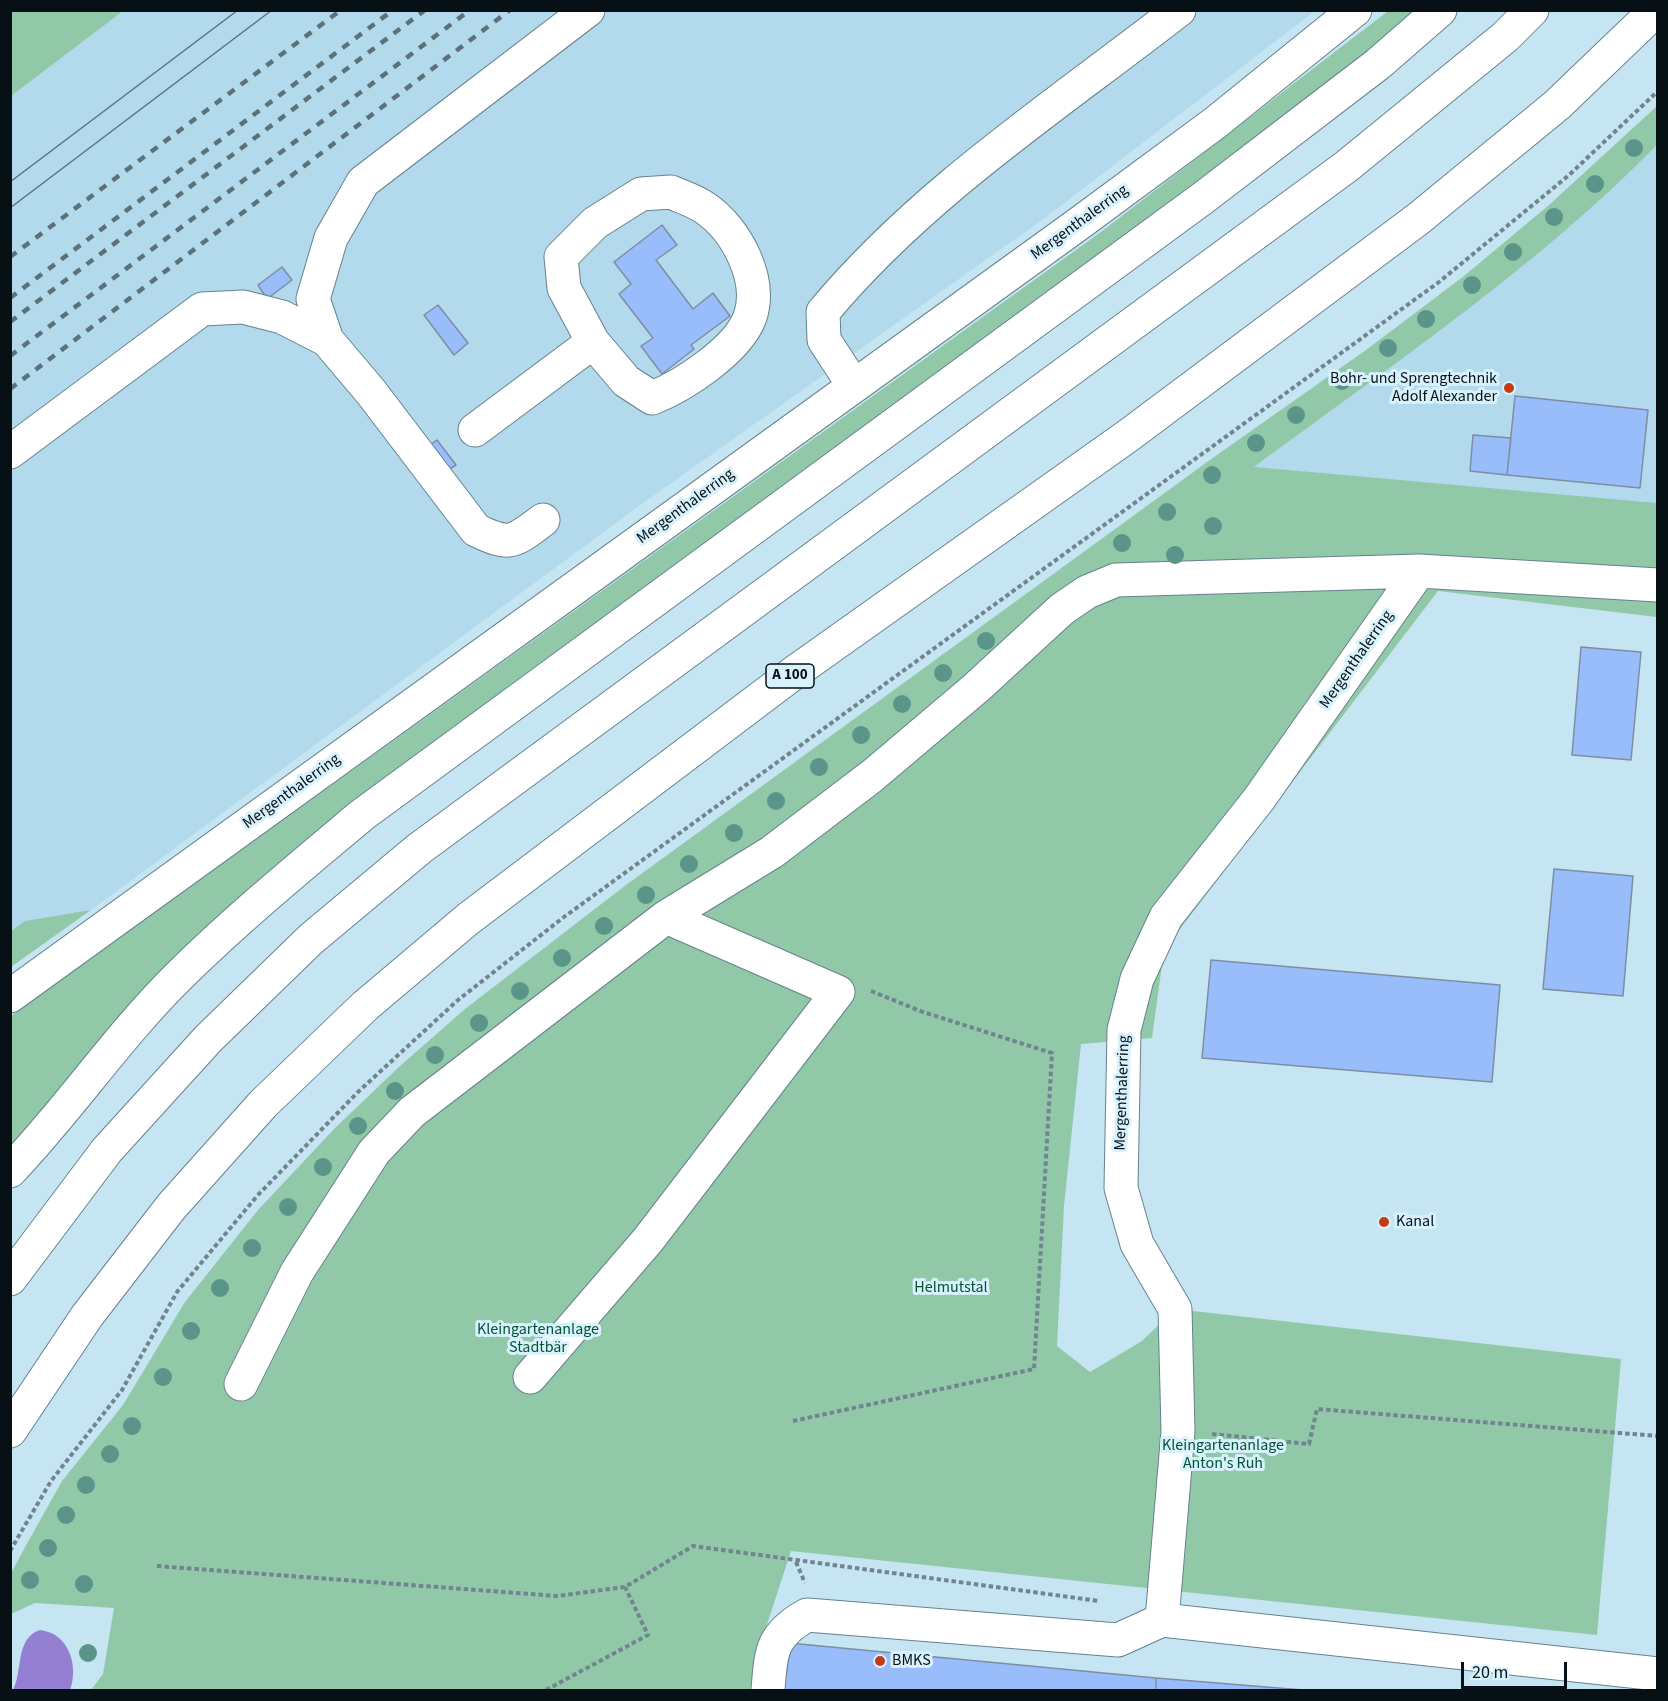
<!DOCTYPE html>
<html>
<head>
<meta charset="utf-8">
<style>
  body { margin:0 }
  #map { position:relative; width:1668px; height:1701px; overflow:hidden; background:#c6e5f3; font-family:"Source Sans 3",sans-serif }
  canvas { display:block }
  .frame { position:absolute; inset:0; border:12px solid #061015; pointer-events:none }
  .scale { position:absolute; left:1461px; top:1662px; width:106px; height:27px; box-sizing:border-box; border:3px solid #061015; border-top:0; padding-left:8px; font-size:18px; line-height:21px; white-space:nowrap; color:#061015; -webkit-text-stroke:4px #d8f2fd; paint-order:stroke }
</style>
</head>
<body>
<div id="map">
<canvas width="1668" height="1701"></canvas>
<div class="frame"></div>
<div class="scale">20 m</div>
</div>
<script>
const ctx = document.querySelector('canvas').getContext('2d');
ctx.lineJoin = 'round';
function paint(path, color) { ctx.fillStyle = color; ctx.fill(path, 'evenodd'); }
function stroke(path, color, width, dash) { ctx.strokeStyle = color; ctx.lineWidth = width; ctx.lineCap = dash ? 'butt' : 'round'; ctx.setLineDash(dash || []); ctx.stroke(path); }
function label(font, color, halo, rows, align = 'center') {
  ctx.font = font + ' "Source Sans 3",sans-serif'; ctx.lineWidth = 6; ctx.setLineDash([]); ctx.textBaseline = 'middle'; ctx.strokeStyle = halo; ctx.fillStyle = color; for (const [text, x, y, turn = 0] of rows) {
    ctx.save(); ctx.translate(x, y); ctx.rotate((+turn || 0) * Math.PI / 180); ctx.textAlign = isNaN(turn) ? turn : align; if (halo) ctx.strokeText(text, 0, 0); ctx.fillText(text, 0, 0); ctx.restore();
  }
}
paint(new Path2D(`
  M123 11H1315L1042 220 639 506 91 910 25 921 11 931 10 96Z
  M1657 145V503L1253 468 1469 307 1588 209Z`), '#b2daec');
paint(new Path2D(`
  M11 10H123V11L11 96Z
  M1388 11H1425L1262 144 515 681 219 925 11 1157V1016L1101 232Z
  M1657 106V145C1537 267 1392 365 1254 467L1657 503V617L1438 591 1164 950 1152 1038 1081 1044 1064 1206 1057 1346 1090 1372 1142 1341 1175 1309 1621 1359 1597 1635 791 1551 760 1646 756 1690H91L103 1674 114 1608 35 1603 11 1614 10 1575 24 1549 62 1481 123 1405 185 1302 258 1210 335 1128 400 1066 465 1009 626 885 1214 457 1366 350 1464 276 1549 205Z
  M91 910 11 967V931L25 921Z`), '#91c8a7');
paint(new Path2D(`
  M40 1630C69 1633 79 1666 70 1690H13C23 1671 15 1638 40 1630Z`), '#9480d2');
const building = new Path2D(`
  M662 225 677 245 656 260 693 309 713 293 730 316 691 345 694 349 662 374 641 346 653 338 619 294 631 284 614 262Z
  M282 267 292 280 267 299 258 285Z
  M438 305 468 343 454 355 424 315Z
  M1515 396 1648 410 1640 488 1507 475Z
  M1473 435 1511 438 1507 475 1470 471Z
  M437 440 456 465 445 472 427 447Z
  M1581 647 1641 652 1631 760 1572 755Z
  M1554 869 1633 876 1623 996 1543 989Z
  M1211 960 1500 985 1492 1082 1202 1058Z
  M789 1643 1156 1678V1690H784Z
  M1156 1678 1303 1690H1156Z`);
paint(building, '#98bdfa');
stroke(building, '#7f8da3', 1.5);
const minor = new Path2D(`
  M671 192C682 197 695 201 705 208 736 229 763 279 750 317 738 350 683 386 652 398L626 381 593 342 564 288 561 257 595 223 641 194Z
  M327 340 313 299 331 238 363 182 588 10
  M854 386 824 340 823 312C923 192 1057 105 1179 10
  M475 430 593 342
  M10 452 202 309 243 307 282 317 327 340 371 392 476 530C511 547 513 542 543 520
  M10 996 1077 225 1215 123 1355 10
  M10 1171C70 1108 118 1036 180 975 238 918 300 867 362 815L1203 198 1378 64 1440 10
  M530 1377 648 1240 838 992 666 917
  M241 1384 297 1272 374 1152 412 1112 666 917 772 852 872 776 976 688 1062 609 1087 592 1116 580 1419 571 1658 585
  M1162 1620 1178 1431 1175 1309 1137 1244 1121 1188 1124 1030 1137 979 1166 917 1259 799 1419 571
  M768 1690C771 1652 771 1635 807 1615L1118 1640 1162 1620 1658 1674`);
const highway = new Path2D(`
  M10 1279 107 1150 208 1039 311 939 420 848 1347 166 1505 37 1532 10
  M10 1431 87 1316 171 1207 263 1104 365 1006 468 919 795 672 1129 435 1418 219 1557 105 1656 10`);
stroke(minor, '#65828e', 35);
stroke(highway, '#65828e', 35);
stroke(new Path2D(`
  M793 1421 1034 1369 1052 1053 923 1012 871 991
  M1212 1434 1309 1444 1317 1409 1658 1436
  M10 1551 51 1481 122 1390 177 1292 257 1196 358 1092 458 1000 564 917 1439 282 1568 176 1658 91
  M796 1562 805 1583
  M157 1566 557 1596 625 1587 693 1546 1099 1601
  M546 1690 648 1635 625 1587`), '#70858f', 4, [4.5, 3]);
stroke(minor, '#fff', 33);
stroke(highway, '#fff', 33);
stroke(new Path2D(`
  M10 182 238 10
  M10 208 272 10`), '#5d717a', 1.5);
stroke(new Path2D(`
  M10 257 341 10
  M10 298 393 10
  M10 322 425 10
  M10 356 470 10
  M10 389 510 10`), '#5d717a', 4.5, [8, 8]);
ctx.fillStyle = '#5b9589';
for (const [x, y] of [
  [1634,148],
  [1595,184],
  [1554,217],
  [1513,252],
  [1472,285],
  [1426,319],
  [1388,348],
  [1342,381],
  [1296,415],
  [1256,443],
  [1212,475],
  [1167,512],
  [1213,526],
  [1122,543],
  [1175,555],
  [986,641],
  [943,673],
  [902,704],
  [861,735],
  [819,767],
  [776,801],
  [734,833],
  [689,864],
  [646,895],
  [604,926],
  [562,958],
  [520,991],
  [479,1023],
  [435,1055],
  [395,1091],
  [358,1126],
  [323,1167],
  [288,1207],
  [252,1248],
  [220,1288],
  [191,1331],
  [163,1377],
  [132,1426],
  [110,1454],
  [86,1485],
  [66,1515],
  [48,1548],
  [30,1580],
  [84,1584],
  [88,1653]
]) { ctx.beginPath(); ctx.arc(x, y, 9, 0, 2 * Math.PI); ctx.fill(); }
for (const [x, y, r, color] of [
  [1509,388,6,"#c43b11"],
  [1384,1222,6,"#c43b11"],
  [880,1661,6,"#c43b11"]
]) { const dot = new Path2D(); dot.arc(x, y, r, 0, 2 * Math.PI); ctx.fillStyle = color; ctx.fill(dot); stroke(dot, '#d8f2fd', 2); }
for (const [x, y, w] of [
  [790,676,48]
]) { const box = new Path2D(); box.roundRect(x - w / 2, y - 12, w, 24, 4.5); ctx.fillStyle = '#d8f2fd'; ctx.fill(box); stroke(box, '#061015', 1.5); }
label('bold 15px', '#061015', null, [
  ["A 100",790,676]
]);
label('16px', '#061015', '#d8f2fd', [
  ["Mergenthalerring",1080,223,-36],
  ["Mergenthalerring",686,507,-36],
  ["Mergenthalerring",1357,660,-55],
  ["Mergenthalerring",292,792,-36],
  ["Mergenthalerring",1123,1093,-88]
]);
label('16px', '#061015', '#d8f2fd', [
  ["Bohr- und Sprengtechnik",1497,379,"right"],
  ["Adolf Alexander",1497,397,"right"],
  ["Kanal",1396,1222],
  ["BMKS",892,1661]
], 'left');
label('16px', '#035433', '#d8f2fd', [
  ["Helmutstal",951,1288],
  ["Kleingartenanlage",538,1330],
  ["Stadtbär",538,1348],
  ["Kleingartenanlage",1223,1446],
  ["Anton's Ruh",1223,1464]
]);
</script>
</body>
</html>
